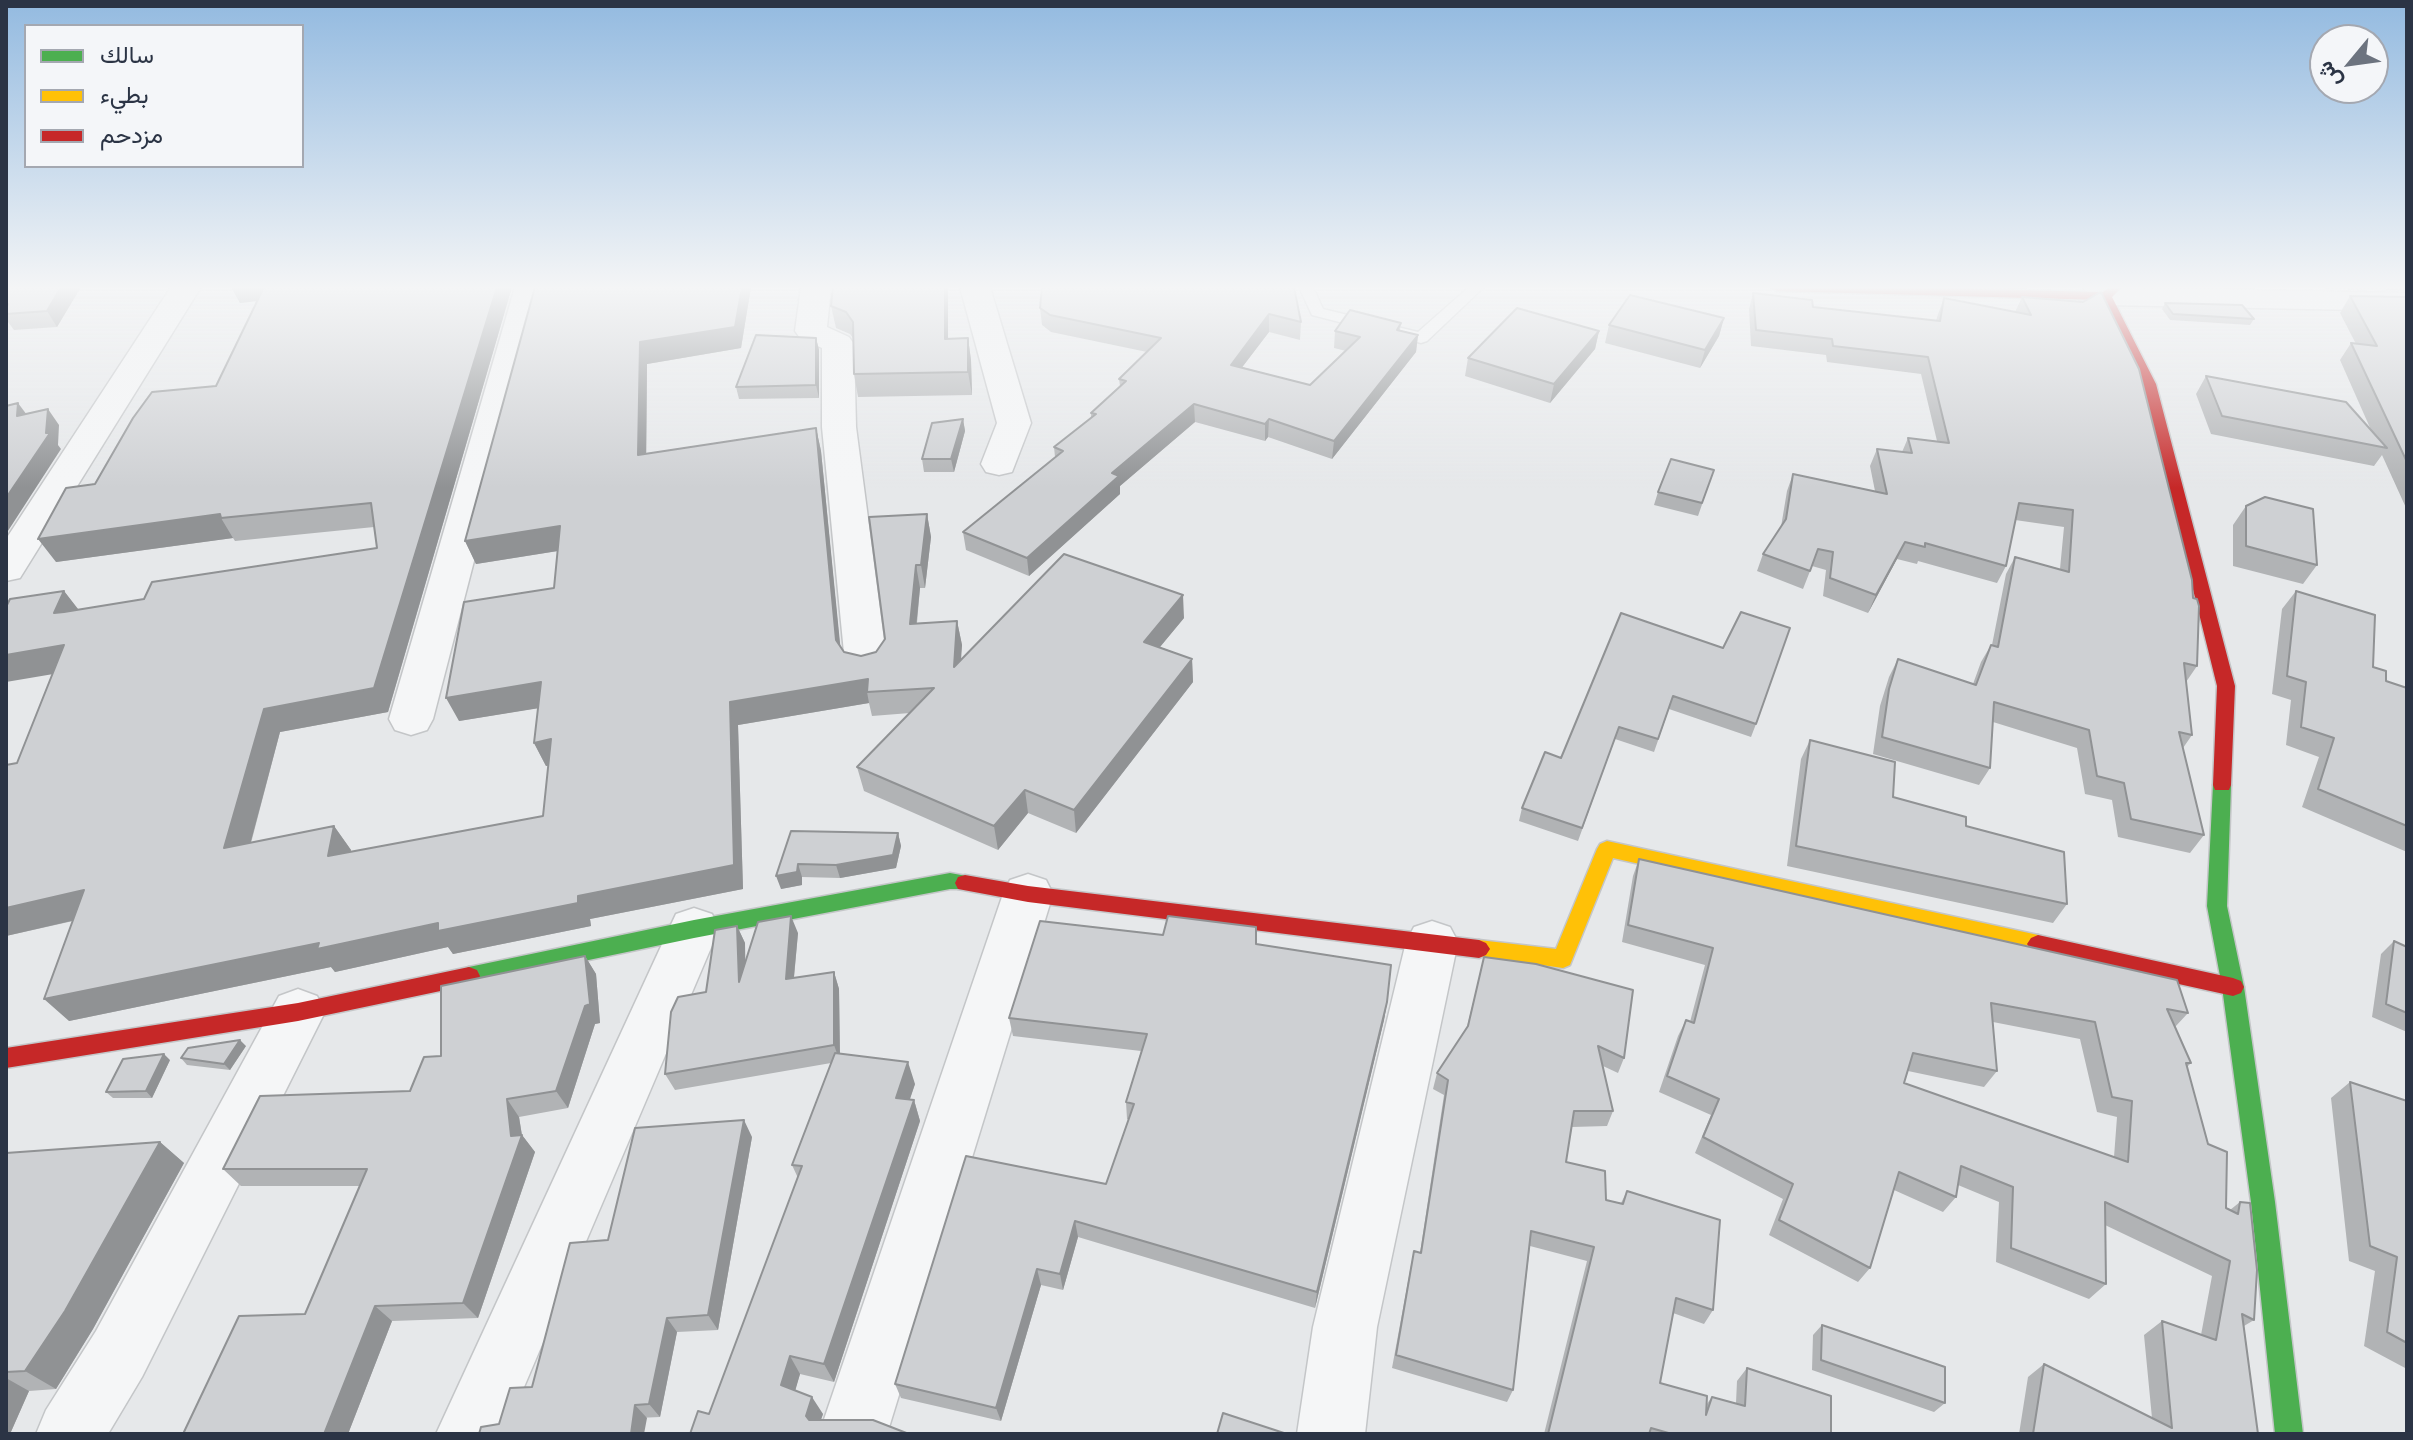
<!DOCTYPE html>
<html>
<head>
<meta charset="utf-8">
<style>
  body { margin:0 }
  #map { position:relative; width:2413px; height:1440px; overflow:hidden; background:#e6e8ea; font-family:Poppins,Vazirmatn,sans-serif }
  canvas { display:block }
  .frame { position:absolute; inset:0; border:8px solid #2b3445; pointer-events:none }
  .legend { position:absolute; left:24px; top:24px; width:280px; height:144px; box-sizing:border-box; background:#f4f6f9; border:2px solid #a4a8b1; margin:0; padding:10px 14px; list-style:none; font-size:24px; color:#2b3445 }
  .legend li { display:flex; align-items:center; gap:16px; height:40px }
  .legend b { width:40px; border:2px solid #a4a8b1 }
  .north { position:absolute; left:2309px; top:24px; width:80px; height:80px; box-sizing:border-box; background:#f4f6f9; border:2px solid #a4a8b1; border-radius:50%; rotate:241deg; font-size:22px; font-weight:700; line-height:32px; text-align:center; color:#2b3445 }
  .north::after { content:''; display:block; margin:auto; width:28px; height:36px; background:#6c737f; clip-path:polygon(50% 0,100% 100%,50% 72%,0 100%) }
</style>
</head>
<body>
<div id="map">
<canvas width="2413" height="1440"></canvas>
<div class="frame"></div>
<ul class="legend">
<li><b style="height:10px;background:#4caf50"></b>سالك</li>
<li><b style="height:10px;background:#ffc107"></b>بطيء</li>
<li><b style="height:10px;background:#c62828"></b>مزدحم</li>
</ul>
<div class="north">ش</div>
</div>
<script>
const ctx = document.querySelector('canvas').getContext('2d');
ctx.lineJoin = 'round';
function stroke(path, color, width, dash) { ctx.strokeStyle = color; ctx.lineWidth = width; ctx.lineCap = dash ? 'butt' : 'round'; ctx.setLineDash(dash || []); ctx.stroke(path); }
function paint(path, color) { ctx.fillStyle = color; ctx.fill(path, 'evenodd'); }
const lane = new Path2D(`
  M1299 287H1313L1323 309 1418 332 1469 287H1484L1427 341 1421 343 1312 315Z`);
const street = new Path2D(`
  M171 287H201L20 578 6 581V539Z
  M515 287H545L433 719 427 730 411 735 395 730 389 719Z
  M801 287H831L827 327 849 337 854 344 856 427 887 663 881 673 866 677 851 673 845 663 822 427V348L800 338 795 331Z
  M960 287H990L1031 423 1012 472 999 475 986 472 981 464 997 423Z
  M2083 287 2407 293V311L2106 305 2095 302Z
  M1028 874 1046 880 1053 894 887 1434H819L1003 894 1010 880Z
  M694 908 712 914 719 929 504 1434H436L669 929 676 914Z
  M1432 921 1450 927 1458 942 1377 1327 1365 1434H1297L1313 1327 1406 942 1414 927Z
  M298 989 317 996 325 1012 142 1377 108 1434H36L46 1410 96 1331 279 996Z`);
const fast = new Path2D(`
  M2222 778 2229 780 2231 785 2227 906 2244 987 2275 1202 2303 1434H2275L2251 1202 2222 987 2207 906 2213 785 2215 780Z
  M950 873 972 877 975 883 972 889H950L694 938 469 985 461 982 458 976 461 970 469 967 694 920Z`);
const slow = new Path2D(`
  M1607 841 2038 935 2045 938 2049 944 2045 950 2038 953 1613 858 1570 965 1563 968 1472 955 1468 949 1472 943 1479 940 1556 949 1597 849 1600 844Z`);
const jam = new Path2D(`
  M1771 287H1895L2103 292 2109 287H2122L2112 297 2156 384 2235 686 2231 785 2229 790H2215L2213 785 2217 686 2142 384 2102 300 1777 291Z
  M965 875 1028 886 1479 940 1486 943 1490 949 1486 955 1479 958 1028 902 958 889 955 883 958 877Z
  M2038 935 2233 978 2241 981 2244 987 2241 993 2233 996 2038 953 2031 950 2027 944 2031 938Z
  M469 967 477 970 480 976 477 982 469 985 298 1021 6 1068V1048L298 1003Z`);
stroke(lane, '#c4c6c8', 3);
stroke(street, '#c4c6c8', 3);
stroke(fast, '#c4c6c8', 3);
stroke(slow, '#c4c6c8', 3);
stroke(jam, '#c4c6c8', 3);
paint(lane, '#f5f6f7');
paint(street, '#f5f6f7');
paint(fast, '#4caf50');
paint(slow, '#ffc107');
paint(jam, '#c62828');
paint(new Path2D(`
  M6 287H81L57 327 14 330 8 322H6Z
  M231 287H512L388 712 280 732 251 843 334 826 351 850 350 852 543 816 548 766H546L534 743 538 708 459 721 554 588 558 551 476 564 465 541 535 287H751L741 348 647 364 646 454 816 428 821 451 840 647 844 652 861 656 876 652 885 639 927 514 931 537 925 588H920L917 623 957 621 962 645 960 661 1184 618 1160 647 1192 659 1193 682 1076 833 1028 813 998 850 864 791 857 767 910 713 872 716 869 703 738 725 743 889 590 919 591 926 453 954 448 947 335 972 331 967 69 1021 73 921 6 936V765L17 763 52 674 64 591 78 610 144 599 377 548 374 527 235 541 233 538 56 562 95 484 216 386 257 301 240 303Z
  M1294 287 1301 322 1300 340 1269 332 1242 367 1310 385 1346 351 1334 348 1335 331 1401 323 1400 330 1418 335 1416 352 1332 459 1268 437 1265 441 1195 422 1120 486V494L1029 576 966 550 963 532 1055 457 1054 447 1091 418V413L1120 386 1119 379 1147 352 1051 332 1042 325 1040 308Z
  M2318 287H2407V288L2406 290 2328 289Z
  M1753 293 1813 307 1936 321 1938 314 1944 298 2015 312 2022 297 2193 598 2197 666 2186 682 2192 735 2183 748 2204 835 2190 853 2118 837 2112 800 2085 794 2077 748 1993 722 1990 768 1979 785 1873 754 1880 706 1889 677 1898 659 1973 684 1981 662 1991 645H1992L2006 574 2015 557 2060 569 2064 527 2015 520 2006 566 1997 583 1918 561 1917 564 1897 559 1868 613 1823 596 1826 570 1812 566 1803 589 1757 571 1763 554 1781 527 1787 491 1793 474 1875 491 1870 466 1877 449 1902 452 1908 438 1937 441 1921 374 1827 362 1826 355 1751 346 1749 309Z
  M2350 296 2407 297V510L2382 455 2374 466 2211 434 2196 394 2206 376 2371 430 2340 360 2351 343 2356 344 2340 313Z
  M2165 303 2254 319 2250 325 2170 320 2162 309Z
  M831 306 948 339 968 338 971 360 972 395 858 397 854 374 853 338 850 334 836 328Z
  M1724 318 1719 336 1700 368 1605 343 1609 325Z
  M1599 331 1595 349 1550 403 1465 376 1468 358Z
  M816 338 819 350V398L739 399 736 387Z
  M963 419 965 431 954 472H924L922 459Z
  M1714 470 1698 516 1654 505 1658 492Z
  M2246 506 2317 565 2303 584 2233 566V525Z
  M2296 591 2386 681 2407 688V852L2302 807 2319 757 2286 745 2291 700 2272 694 2282 609Z
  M1621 613 1756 724 1751 737 1669 709 1654 752 1615 739 1578 841 1519 821 1522 808 1561 758Z
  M1810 740 1893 797 1966 826 2067 904 2053 923 1787 866 1801 759Z
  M791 831 898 833 901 846 896 868 840 878 802 877V885L781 889Z
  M1639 859 2188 1013 2175 1027 2191 1063 2187 1067 2226 1208 2230 1210 2240 1202 2254 1320 2244 1326 2258 1434H2019L2028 1377 2044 1364 2152 1418 2144 1335 2162 1321 2201 1335 2212 1276 2105 1225 2106 1284 2089 1299 1996 1262 1999 1202 1958 1185 1956 1197 1943 1212 1894 1190 1870 1268 1858 1282 1769 1235 1783 1199 1695 1153 1711 1115 1659 1092 1678 1036 1686 1020 1690 1022 1705 965 1622 942 1633 876ZM1993 1022 2080 1039 2097 1112 2117 1117 2114 1157 1904 1083 1908 1071 1984 1087 1997 1071Z
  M737 926 745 943V962L798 933 794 978 834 972 839 989 840 1053 915 1084 910 1099 914 1100 920 1121 834 1382 800 1374 795 1390 823 1414 821 1420 909 1434 709 1414 798 1178 792 1165 831 1063 675 1090 665 1074 706 992Z
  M1163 935 1256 944 1387 1002 1384 1020 1315 1308 1078 1237 1063 1290 1041 1285 1001 1421 901 1398 895 1384 1106 1184 1129 1120 1127 1119 1126 1102 1141 1051 1013 1036 1009 1018Z
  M2394 941 2407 947V1032L2372 1017 2381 954Z
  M585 956 596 974 600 1023 595 1024 568 1108 519 1117 522 1135 535 1152 478 1318 392 1321 348 1434H183L305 1314 360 1186H241L223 1169 410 1091 441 1056Z
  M1484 957 1624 1058 1618 1073 1603 1066 1613 1111 1607 1126 1572 1127 1566 1162 1606 1200 1621 1203 1627 1191 1713 1310 1704 1324 1673 1313 1660 1383 1706 1405 1712 1397 1736 1403 1737 1381 1747 1368 1831 1434H1544L1587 1261 1530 1246 1513 1390 1507 1402 1392 1368 1411 1265 1414 1251 1420 1253 1444 1095 1433 1089 1437 1073 1467 1027Z
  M246 1046 230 1070 187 1065 181 1058Z
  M170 1060 152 1098H113L106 1092Z
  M2350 1082 2407 1101V1369L2364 1346 2375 1271 2349 1261 2331 1098Z
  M752 1137 718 1330 677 1332 660 1417 499 1424 532 1387 608 1240Z
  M160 1142 184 1163 93 1329 56 1389 29 1391 10 1434H6V1153Z
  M1822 1325 1945 1403 1934 1412 1812 1370 1813 1335Z`), '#b1b3b5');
paint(new Path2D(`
  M61 287H81L57 327 47 311Z
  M231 287H274L280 298 240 303Z
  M497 287H512L388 712 280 732 243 871 224 848 264 709 374 688Z
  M742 287H751L741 348 647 364 646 477 638 455 640 342Z
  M945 287H948V362L945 339Z
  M1269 314V332L1231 382V365Z
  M1724 318 1719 336 1700 368 1705 350Z
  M1599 331 1595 349 1550 403 1554 384Z
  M1418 335 1416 352 1332 459 1334 441Z
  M816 338 819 350V398L816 385Z
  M968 338 971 360 972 395 968 372Z
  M18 403 30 419 17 416Z
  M1194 404 1195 422 1120 486V494L1029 576 1027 558 1112 473Z
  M48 409 59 425 58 445 61 449 6 534V498L46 433Z
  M963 419 965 431 954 472 951 459Z
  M1269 419 1268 437 1265 441V424Z
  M816 428 821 451 842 663 836 640Z
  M220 514 221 518 233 538 56 562 38 539Z
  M927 514 931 537 925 588 921 565Z
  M560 526 570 549 476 564 465 541Z
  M1905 542 1897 559 1868 613 1876 595Z
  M916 565 920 588 914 647 910 624Z
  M64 591 82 614 54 613Z
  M1183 595 1184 618 1145 665 1144 642Z
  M957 621 962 645 959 691 954 667Z
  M64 645 83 669 6 682V655Z
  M1192 659 1193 682 1076 833 1074 810Z
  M868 679 867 692 869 703 738 725 743 889 590 919 591 926 453 954 448 947 335 972 331 967 69 1021 44 999 319 943 438 923 578 896 730 702Z
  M541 682 552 706 459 721 446 698Z
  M551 739 563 763 546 766 534 743Z
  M1025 790 1028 813 998 850 994 826Z
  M334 826 351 850 345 879 328 856Z
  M898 833 901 846 896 868 840 878 836 865Z
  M798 864 802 877V885L781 889 776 876Z
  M84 890 106 913 6 936V908Z
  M791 916 798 933 792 997 786 979Z
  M737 926 745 943 746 999 739 982Z
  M585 956 596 974 600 1023 595 1024 568 1108 556 1091Z
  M834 972 839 989 840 1062 834 1045Z
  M1387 1002 1384 1020 1315 1308 1317 1292Z
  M240 1040 246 1046 230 1070 224 1064Z
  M164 1054 170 1060 152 1098 146 1091Z
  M908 1062 915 1084 903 1119 896 1098Z
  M507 1099 519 1117 522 1136V1135L535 1152 478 1318 463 1303 511 1136Z
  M914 1100 920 1121 834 1382 824 1364Z
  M744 1120 752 1137 718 1330 708 1315Z
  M160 1142 184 1163 93 1329 56 1389 25 1371Z
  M1075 1221 1078 1237 1063 1290 1060 1274Z
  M1037 1269 1041 1285 1001 1421 996 1408Z
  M375 1306 392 1321 348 1434H324Z
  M667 1318 677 1332 660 1417 649 1404Z
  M790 1356 800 1374 792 1402 781 1385Z
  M6 1378 29 1391 10 1434H6Z
  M812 1397 823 1414 816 1433 806 1416Z
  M635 1405 647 1418 644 1434H631Z`), '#909294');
const building = new Path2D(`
  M6 287H61L47 311 6 314V309L8 304 6 305Z
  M264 287H497L374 688 264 709 224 848 334 826 328 856 543 816 551 739 534 743 541 682 446 698 464 602 554 588 560 526 465 541 535 287H742L735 327 640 342 638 455 816 428 836 640 844 652 861 656 876 652 885 639 869 517 927 514 921 565H916L910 624 957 621 954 667 1064 554 1183 595 1144 642 1192 659 1074 810 1025 790 994 826 857 767 934 688 867 692 868 679 730 702 734 865 578 896V903L438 931V923L317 949 319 943 44 999 84 890 6 908V765L17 763 64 645 6 655V607L10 599 64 591 54 613 64 612 144 599 152 582 377 548 371 503 221 518 220 514 38 539 66 488 95 484 133 418 152 392 216 386Z
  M833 287H945V339L968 338V372L854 374 853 322 846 312 831 306Z
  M1042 287H1294L1301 322 1269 314 1231 365 1310 385 1360 337 1335 331 1350 310 1401 323 1397 330 1418 335 1334 441 1269 419 1265 424 1194 404 1112 473 1119 476 1027 558 963 532 1063 451 1054 447 1096 414 1091 413 1126 381 1119 379 1161 338 1050 315 1040 308Z
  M2101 292 2139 369 2192 580 2193 598 2197 599 2199 606 2197 666 2184 663 2192 735 2179 732 2204 835 2131 819 2124 783 2097 776 2089 730 1994 702 1990 768 1882 737 1889 689 1898 659 1976 685 1991 645 1998 647 2015 557 2069 572 2073 510 2019 503 2006 566 1925 543V547L1905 542 1876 595 1830 578 1833 552 1818 549 1810 571 1763 554 1786 519 1793 474 1887 494 1877 449 1912 453 1908 438 1949 443 1928 357 1833 346 1832 339 1756 330 1753 293 1812 300 1813 307 1940 321 1944 298 2031 315 2022 297 2083 302Z
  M1630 295 1724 318 1705 350 1609 325Z
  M2350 296 2407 297V462L2351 343 2377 346Z
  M2165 303 2242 305 2254 319 2173 314Z
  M1517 308 1599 331 1554 384 1468 358Z
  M756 335 816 338V385L736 387Z
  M2206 376 2346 402 2387 448 2222 416Z
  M18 403 17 416 48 409 46 433H50L6 498V406Z
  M963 419 951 459H922L932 423Z
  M1671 459 1714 470 1702 503 1658 492Z
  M2265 497 2313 509 2317 565 2246 546V506Z
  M2296 591 2375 615 2373 667 2386 671V681L2407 688V826L2318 789 2334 738 2301 727 2306 682 2287 676Z
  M1741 612 1790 628 1756 724 1673 696 1658 739 1619 727 1582 828 1522 808 1545 752 1561 758 1621 613 1723 648Z
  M1810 740 1895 762 1893 797 1966 817V826L2064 852 2067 904 1796 846Z
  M791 831 898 833 893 855 836 865 798 864 797 872 776 876Z
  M1639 859 2177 980 2188 1013 2167 1009 2191 1063H2186L2208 1144 2227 1152 2226 1208 2238 1214 2240 1202 2250 1203 2257 1270 2254 1320 2242 1314 2258 1434H2033L2044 1364 2172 1428 2162 1321 2216 1340 2230 1261 2105 1202 2106 1284 2011 1248 2013 1187 1961 1166 1956 1197 1899 1172 1870 1268 1779 1220 1793 1184 1703 1137 1719 1099 1667 1076 1686 1020 1694 1023 1713 948 1628 925ZM1991 1003 2095 1022 2112 1097 2132 1101 2128 1162 1904 1083 1913 1053 1997 1071Z
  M791 916 786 979 834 972V1045L665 1074 671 1012 678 997 706 992 715 930 737 926 739 982 758 922Z
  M1168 916 1256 927V944L1391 965 1387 1002 1317 1292 1075 1221 1060 1274 1037 1269 996 1408 895 1384 966 1156 1106 1184 1134 1104 1126 1102 1147 1034 1009 1018 1040 921 1163 935Z
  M2394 941 2407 947V1013L2386 1004Z
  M585 956 590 1004 585 1006 556 1091 507 1099 511 1136 522 1135 463 1303 375 1306 324 1434H183L239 1316 305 1314 367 1169H223L260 1096 410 1091 424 1057 441 1056V986Z
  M1484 957 1536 964 1633 990 1624 1058 1598 1046 1613 1111H1574L1566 1162 1605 1171 1606 1200 1623 1204 1627 1191 1720 1220 1713 1310 1676 1298 1660 1383 1707 1396 1706 1415 1712 1397 1745 1406 1747 1368 1831 1396V1434H1672L1651 1428 1649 1434H1548L1594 1247 1531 1231 1513 1390 1396 1355 1414 1251 1421 1253 1448 1080 1437 1073 1468 1026Z
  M240 1040 224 1064 181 1058 188 1048Z
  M835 1053 908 1062 896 1098 914 1100 824 1364 790 1356 781 1385 812 1397 806 1416 809 1420H873L909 1434H690L698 1411 709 1414 802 1166 792 1165Z
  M164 1054 146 1091 106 1092 123 1059Z
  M2350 1082 2407 1101V1343L2387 1332 2397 1257 2370 1246Z
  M744 1120 708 1315 667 1318 649 1404 635 1405 631 1434H479L481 1427 499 1424 510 1388 532 1387 570 1243 608 1240 635 1128Z
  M160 1142 65 1311 25 1371 6 1372V1153Z
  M1822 1325 1945 1367V1403L1821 1360Z
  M1223 1413 1287 1434H1217Z`);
paint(building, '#ced0d3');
stroke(building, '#909294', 2);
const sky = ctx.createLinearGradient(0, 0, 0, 488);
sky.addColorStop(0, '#93bae0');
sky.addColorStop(0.59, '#f4f5f6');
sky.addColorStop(1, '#f4f5f600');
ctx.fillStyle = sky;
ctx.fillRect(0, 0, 2413, 488);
</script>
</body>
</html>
